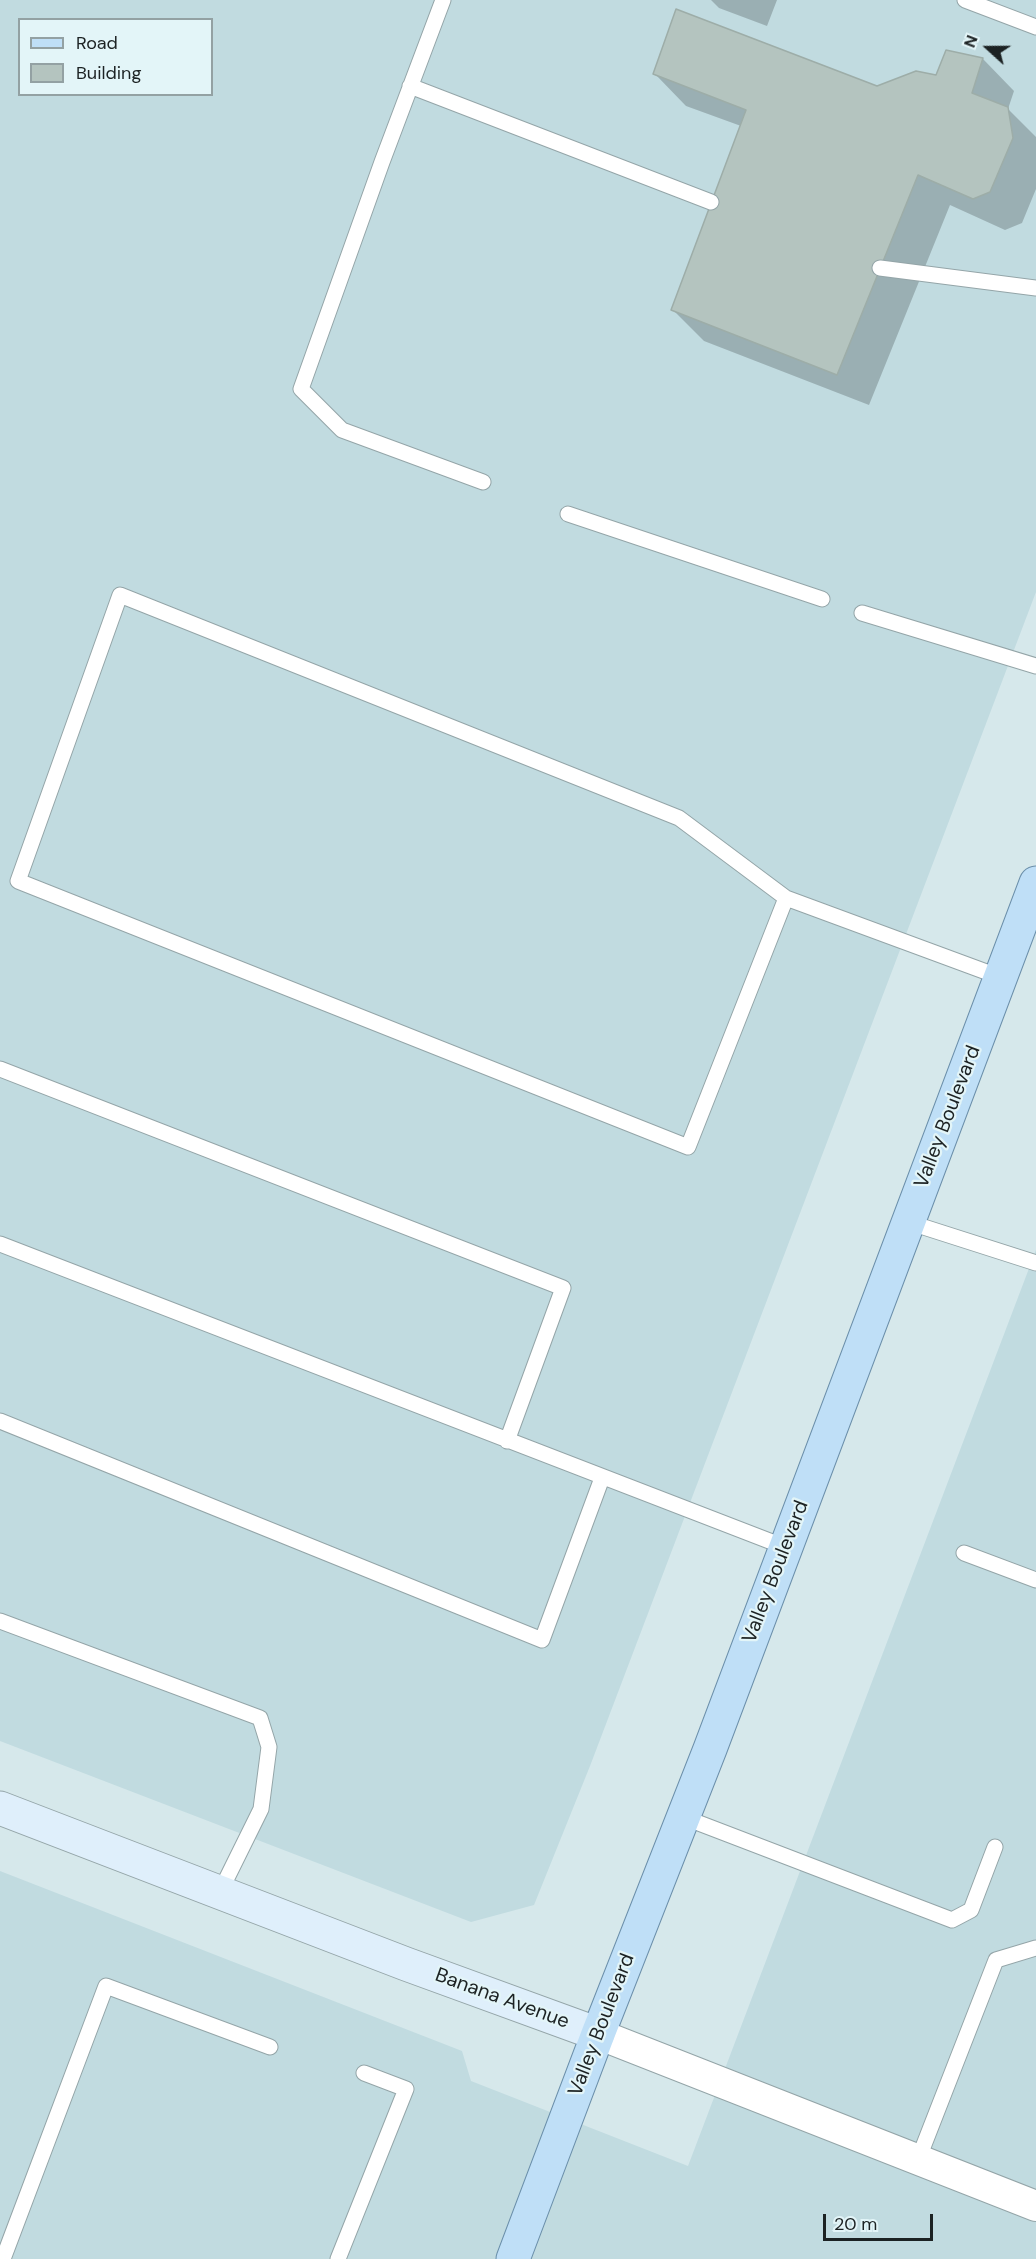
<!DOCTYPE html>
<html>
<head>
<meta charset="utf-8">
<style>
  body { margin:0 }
  #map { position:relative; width:1036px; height:2259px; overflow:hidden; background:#d6e8eb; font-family:"DM Sans",sans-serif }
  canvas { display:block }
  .legend { position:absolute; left:18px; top:18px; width:195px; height:78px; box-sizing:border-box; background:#e3f5f8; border:2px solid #93a1a3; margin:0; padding:8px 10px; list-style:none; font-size:18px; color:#1c2223 }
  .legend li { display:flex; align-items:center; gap:12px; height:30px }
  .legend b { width:30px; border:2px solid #93a1a3 }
  .north { position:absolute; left:958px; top:18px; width:60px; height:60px; -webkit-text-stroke:4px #e3f5f8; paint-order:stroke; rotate:291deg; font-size:16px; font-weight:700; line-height:24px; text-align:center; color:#1c2223 }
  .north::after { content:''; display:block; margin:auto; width:21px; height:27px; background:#1c2223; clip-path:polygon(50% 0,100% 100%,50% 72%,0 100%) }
  .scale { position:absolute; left:823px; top:2214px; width:110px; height:27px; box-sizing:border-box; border:3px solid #1c2223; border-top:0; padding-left:8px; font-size:18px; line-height:21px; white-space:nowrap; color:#1c2223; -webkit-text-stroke:4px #e3f5f8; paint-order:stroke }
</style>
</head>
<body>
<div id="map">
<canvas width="1036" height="2259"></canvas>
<ul class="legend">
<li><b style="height:8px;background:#bfdff7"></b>Road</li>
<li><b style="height:16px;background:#b4c4bf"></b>Building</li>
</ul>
<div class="north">N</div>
<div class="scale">20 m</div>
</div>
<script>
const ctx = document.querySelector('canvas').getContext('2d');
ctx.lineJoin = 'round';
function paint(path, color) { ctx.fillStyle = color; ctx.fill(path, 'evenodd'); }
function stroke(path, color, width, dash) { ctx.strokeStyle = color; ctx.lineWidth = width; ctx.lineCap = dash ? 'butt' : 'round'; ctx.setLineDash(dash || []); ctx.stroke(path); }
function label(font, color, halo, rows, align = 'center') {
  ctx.font = font + ' "DM Sans",sans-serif'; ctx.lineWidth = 4.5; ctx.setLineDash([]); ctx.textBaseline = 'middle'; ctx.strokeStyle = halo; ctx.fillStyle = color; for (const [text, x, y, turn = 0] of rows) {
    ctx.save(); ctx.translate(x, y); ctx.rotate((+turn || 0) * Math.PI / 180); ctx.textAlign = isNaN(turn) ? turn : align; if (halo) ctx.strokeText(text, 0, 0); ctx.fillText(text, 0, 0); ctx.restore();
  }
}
paint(new Path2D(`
  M0 0H1036V592L590 1766 534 1905 471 1922 0 1741ZM20 20H212V94H20Z
  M1036 1250V2259H0V1871L462 2051 471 2081 688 2166Z`), '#c1dbe0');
paint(new Path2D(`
  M711 0H777L767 26 719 8Z
  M983 59 1014 91 1008 109 1036 137V189L1022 223 1005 230 950 205 869 405 704 341 673 310 741 126 686 106 655 74 877 87 937 77Z`), '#0003');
const building = new Path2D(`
  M676 9 877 86 916 71 936 75 946 50 983 58 972 93 1008 107 1013 138 990 192 973 199 918 175 837 375 671 310 746 110 653 74Z`);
paint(building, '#b4c4bf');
stroke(building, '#9dada8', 1.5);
const lane = new Path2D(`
  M443 0 382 162 301 389 342 430 483 482
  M965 0 1036 27
  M410 86 711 202
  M880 268 1036 288
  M568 514 822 599
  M862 613 1036 666
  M786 898 688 1147 18 881 120 595 679 818 786 898 1000 977
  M0 1069 563 1288 507 1441
  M908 1222 1036 1263
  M0 1244 785 1547
  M0 1421 542 1640 602 1478
  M964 1553 1036 1580
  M0 1621 260 1718 269 1747 261 1809 220 1892
  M683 1817 952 1920 971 1910 995 1847
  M918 2160 996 1960 1036 1948
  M3 2259 106 1986 270 2047
  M338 2259 406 2089 364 2073`);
const street = new Path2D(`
  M598 2034 1036 2206`);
const secondary = new Path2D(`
  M0 1808 406 1964 598 2034`);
const primary = new Path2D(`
  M513 2259 598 2034 710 1749 1036 883`);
stroke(lane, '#94a5a8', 17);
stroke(street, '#94a5a8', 32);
stroke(secondary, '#94a5a8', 35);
stroke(primary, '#6b8faa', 35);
stroke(lane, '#fff', 15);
stroke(street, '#fff', 30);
stroke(secondary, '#dfeffb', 33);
stroke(primary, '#bfdff7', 33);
label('20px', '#1c2223', '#e3f5f8', [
  ["Valley Boulevard",948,1117,-69],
  ["Valley Boulevard",776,1572,-69],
  ["Banana Avenue",502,1999,20],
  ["Valley Boulevard",602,2025,-69]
]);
</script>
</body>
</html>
